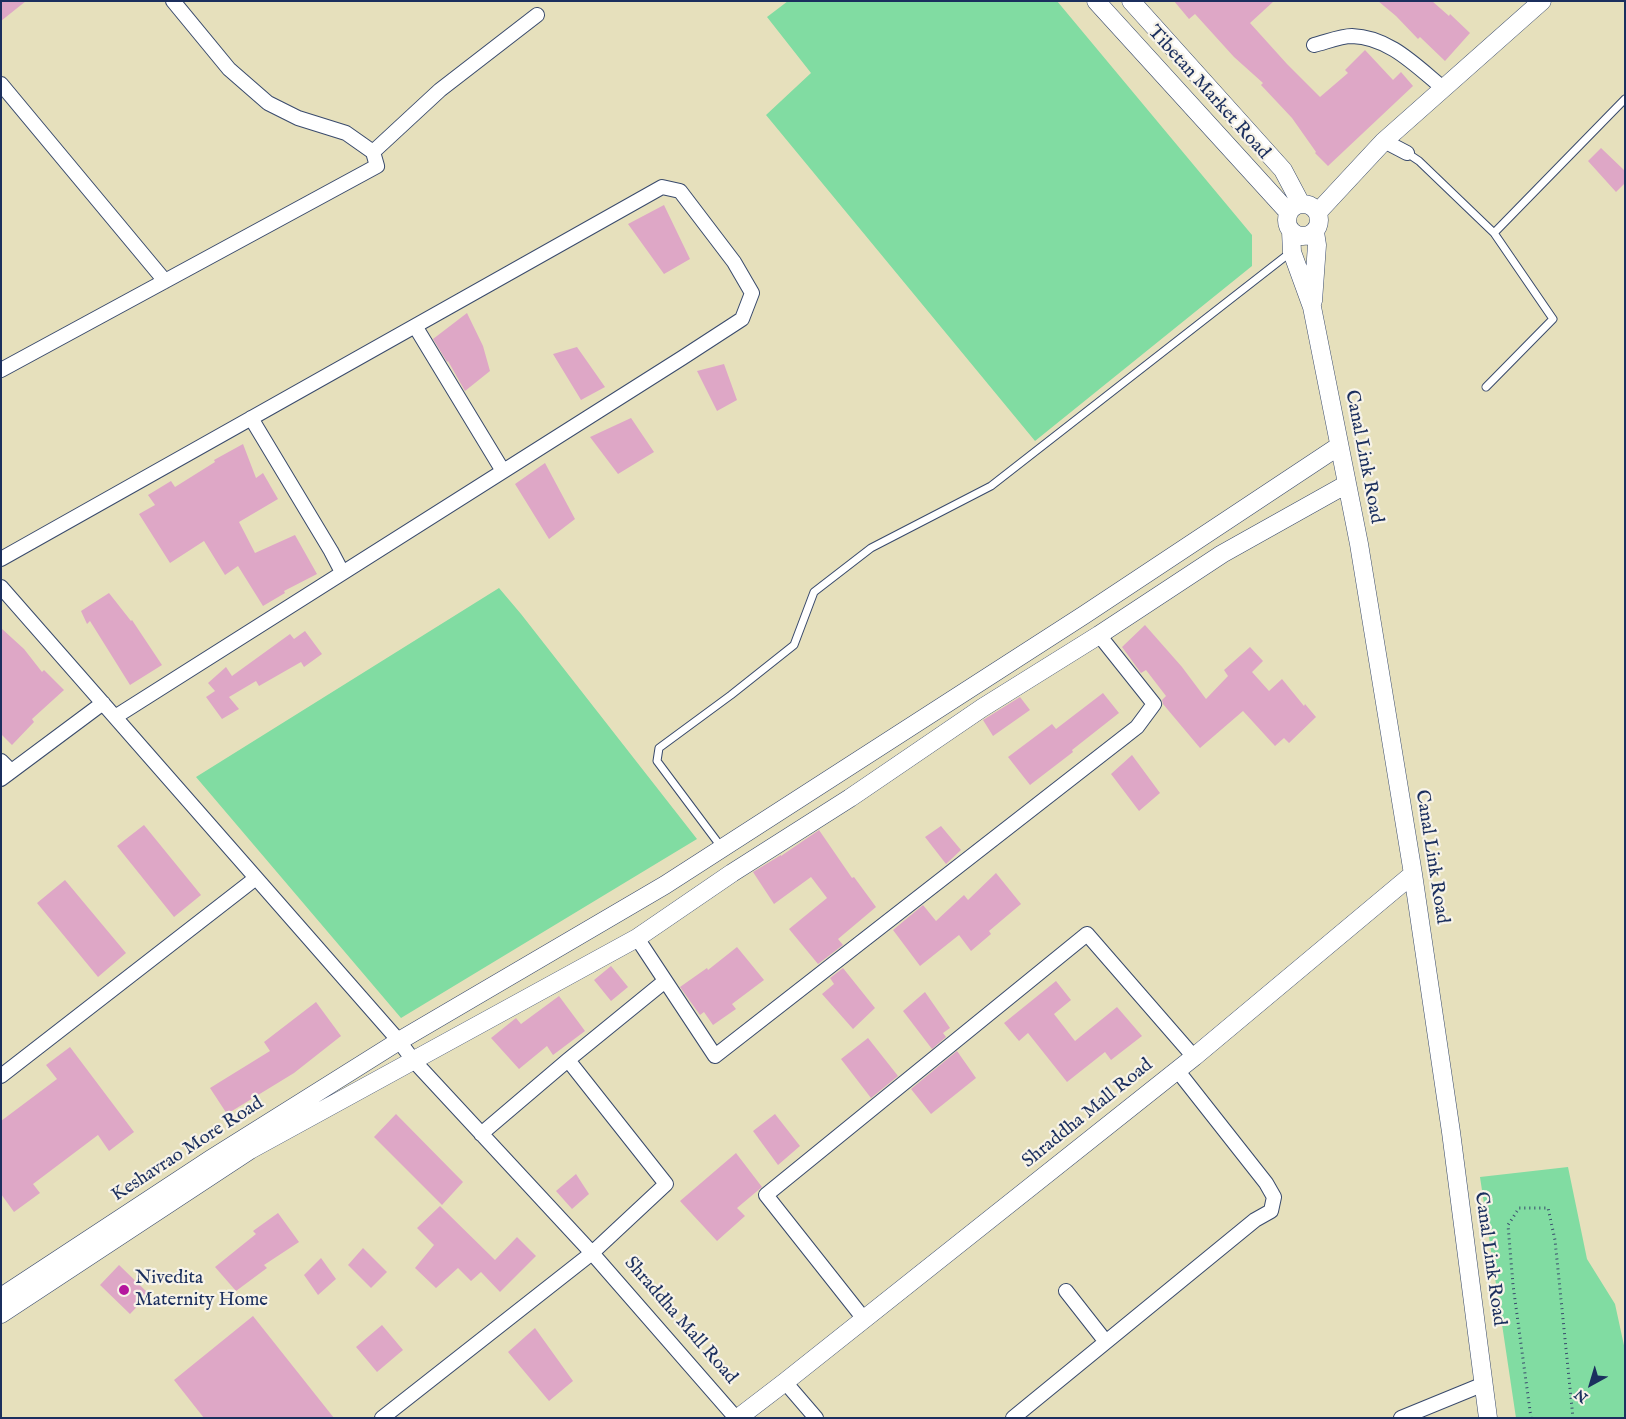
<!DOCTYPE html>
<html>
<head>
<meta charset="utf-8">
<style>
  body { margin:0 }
  #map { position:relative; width:1626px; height:1419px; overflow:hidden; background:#e6e0bc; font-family:"IM FELL English",serif }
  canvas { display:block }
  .frame { position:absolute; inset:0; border:2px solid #1b2f5e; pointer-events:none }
  .north { position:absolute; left:1566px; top:1359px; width:50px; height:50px; -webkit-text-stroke:4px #f7f3e8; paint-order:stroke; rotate:219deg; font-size:14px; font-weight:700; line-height:20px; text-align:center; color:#1b2f5e }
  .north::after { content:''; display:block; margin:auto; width:18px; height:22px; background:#1b2f5e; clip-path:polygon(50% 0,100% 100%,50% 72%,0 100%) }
</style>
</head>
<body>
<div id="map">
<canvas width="1626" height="1419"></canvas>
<div class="frame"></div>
<div class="north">N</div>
</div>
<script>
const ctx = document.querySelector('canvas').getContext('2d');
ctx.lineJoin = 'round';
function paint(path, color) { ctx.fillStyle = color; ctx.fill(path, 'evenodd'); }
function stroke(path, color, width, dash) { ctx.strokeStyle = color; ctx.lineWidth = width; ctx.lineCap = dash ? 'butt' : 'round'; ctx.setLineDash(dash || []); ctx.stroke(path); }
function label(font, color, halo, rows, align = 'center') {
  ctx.font = font + ' "IM FELL English",serif'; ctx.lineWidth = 4.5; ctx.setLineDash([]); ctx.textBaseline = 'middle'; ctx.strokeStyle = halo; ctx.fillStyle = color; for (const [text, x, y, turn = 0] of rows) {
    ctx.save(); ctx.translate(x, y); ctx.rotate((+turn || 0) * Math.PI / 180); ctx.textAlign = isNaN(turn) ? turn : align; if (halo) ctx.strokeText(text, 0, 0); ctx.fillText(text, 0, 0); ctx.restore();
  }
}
paint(new Path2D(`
  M788 1H1057L1252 235V266L1035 441 766 115 811 73 767 17Z
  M499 588 521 614 697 839 401 1018 196 777Z
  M1568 1167 1587 1259 1615 1304 1625 1350V1418H1516L1480 1177Z`), '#81dca2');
paint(new Path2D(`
  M1 1H26L1 21Z
  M1174 1H1274L1250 23 1287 64 1320 97 1348 73 1345 70 1365 50 1393 80 1401 72 1413 86 1328 166 1315 153 1316 152 1292 118 1261 85 1263 83 1234 57 1195 14 1189 19Z
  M1378 1H1432L1449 16 1450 14 1470 33 1445 61 1420 37 1418 39 1396 16Z
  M1601 148 1625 171V183L1616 192 1588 161Z
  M664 205 690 259 664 274 628 224Z
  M467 313 483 346 490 371 465 391 448 361 447 362 433 339Z
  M577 347 605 387 581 400 553 354Z
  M724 364 737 400 717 411 697 371Z
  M631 418 654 452 618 474 590 437Z
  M243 444 256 478 263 473 278 499 239 522 255 553 295 535 317 574 284 591 285 593 263 606 238 566 225 575 204 541 170 563 139 514 155 505 148 495 171 481 175 487 215 462 214 460Z
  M545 463 575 519 549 539 515 484Z
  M109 593 131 621 132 620 162 665 130 685 90 621 87 624 81 611Z
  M1145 625 1182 667 1206 699 1228 676 1224 670 1250 647 1263 661 1252 672 1269 691 1282 679 1304 706 1305 704 1316 717 1289 743 1284 738 1275 746 1243 711 1200 748 1163 704 1162 700 1166 696 1146 670 1141 673 1122 647Z
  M1 628 24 649 42 672 44 670 64 690 32 719 34 722 12 745 1 734Z
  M305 631 322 654 304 667 301 662 259 686 256 681 229 697 239 709 222 719 206 697 215 691 208 683 226 667 232 676 290 634 294 639Z
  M1103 693 1119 713 1072 750 1073 752 1030 785 1008 757 1052 724 1056 729Z
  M1020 697 1030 710 993 736 983 720Z
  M1132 755 1160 793 1139 811 1111 774Z
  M144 825 201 895 174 917 117 846Z
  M941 826 961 850 946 864 925 837Z
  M819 830 852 878 854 877 876 907 838 939 843 945 818 964 789 929 827 898 811 877 774 904 753 872 781 855V856Z
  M996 873 1021 904 989 931 991 934 971 951 959 935 920 966 893 930 923 905 936 921 964 895 968 900Z
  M65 880 126 953 98 977 37 903Z
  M737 947 764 980 732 1004 736 1009 713 1025 704 1012 700 1015 680 987 707 968 708 970Z
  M611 966 628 987 611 1001 594 980Z
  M843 968 875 1008 853 1029 822 994 834 984 830 978Z
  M1056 981 1071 1000 1054 1014 1075 1041 1117 1007 1142 1036 1111 1060 1105 1052 1067 1082 1028 1033 1019 1041 1004 1023Z
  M925 992 950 1028 943 1033 946 1037 932 1049 903 1011Z
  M559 996 585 1031 553 1055 547 1046 519 1069 491 1038 516 1018 521 1024Z
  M316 1002 341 1036 294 1073 227 1114 210 1088 270 1051 264 1042Z
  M868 1038 898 1076 871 1098 841 1059Z
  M70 1047 134 1132 109 1151 98 1135 33 1184 40 1193 14 1212 1 1194V1121L57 1079 46 1065Z
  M957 1051 976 1078 931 1114 911 1089Z
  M396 1114 463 1182 442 1205 374 1137Z
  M775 1114 800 1146 778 1165 753 1131Z
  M736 1153 762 1187 737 1208 745 1216 717 1241 680 1201Z
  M576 1174 589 1194 572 1209 556 1191Z
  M440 1206 495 1260 517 1237 536 1256 500 1292 481 1272 471 1281 458 1268 436 1288 415 1268 434 1245 417 1228Z
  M278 1213 299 1242 264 1265 267 1268 236 1291 215 1267 256 1234 253 1231Z
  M363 1248 387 1272 371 1288 348 1265Z
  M321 1258 336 1279 318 1295 304 1275Z
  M119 1265 149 1294 130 1314 100 1285Z
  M253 1316 334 1418H204L174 1380Z
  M382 1325 403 1350 377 1372 356 1347Z
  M535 1328 573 1381 549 1401 508 1352Z`), '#dea7c6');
const service = new Path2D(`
  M1407 153 1419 161 1494 233 1553 319 1486 387
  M1494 233 1625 99
  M722 848 657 761 659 748 731 695 794 645 814 592 871 548 991 486 1291 252`);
const minor = new Path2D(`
  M1314 45C1326 42 1341 36 1352 36 1389 37 1416 66 1443 88
  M1 84 165 281
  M1384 141 1407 153
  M373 152 440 90 537 15
  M415 326 503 471
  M1 370 377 166 373 152 346 133 298 118 268 103 229 69 173 1
  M251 418 331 551 342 572
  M1 559 662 187 680 191 734 262 752 293 742 319 682 358 115 717
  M1 587 399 1041 413 1060 592 1253 382 1418
  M1 761 11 771
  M1 779 103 703
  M637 938 715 1056 1137 727 1154 704 1099 635
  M568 1060 666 1184 592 1253 736 1418
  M1 1076 256 878
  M481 1134 568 1060 665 981
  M1066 1291 1106 1342
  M864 1319 766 1195 1087 934 1194 1057
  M785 1382 816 1418
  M1013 1418 1255 1220 1271 1211 1274 1197 1266 1183 1177 1070
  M1401 1418 1484 1384`);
const tertiary = new Path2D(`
  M1096 1 1289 213
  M1131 1 1283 170 1301 204
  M1287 220a16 16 0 1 1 32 0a16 16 0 1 1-32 0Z
  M1318 212 1384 141 1542 1
  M1291 231 1292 252 1312 307 1359 544 1413 874 1451 1132 1488 1418
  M1313 301 1317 245 1315 232
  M1 1297 211 1159 399 1041 665 885 1084 615 1339 446
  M1 1314 250 1150 637 938 732 873 850 798 982 708 1099 635 1222 554 1347 484
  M738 1418 785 1382 1194 1057 1413 874`);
stroke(service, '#394a6c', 9);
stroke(minor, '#394a6c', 16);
stroke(tertiary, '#394a6c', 19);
stroke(new Path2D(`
  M1531 1418 1513 1285 1508 1225 1519 1208H1548L1555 1240 1573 1418`), '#394a6c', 3, [1, 4]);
stroke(service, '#fff', 7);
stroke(minor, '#fff', 14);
stroke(tertiary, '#fff', 18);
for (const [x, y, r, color] of [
  [124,1290,6,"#b5179e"]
]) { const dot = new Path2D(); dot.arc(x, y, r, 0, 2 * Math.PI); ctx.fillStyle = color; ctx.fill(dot); stroke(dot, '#f7f3e8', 2); }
label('19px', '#1b2f5e', '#f7f3e8', [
  ["Tibetan Market Road",1208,93,48],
  ["Canal Link Road",1363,457,79],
  ["Canal Link Road",1431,857,81],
  ["Shraddha Mall Road",1088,1114,-39],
  ["Keshavrao More Road",188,1150,-33],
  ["Canal Link Road",1489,1259,82],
  ["Shraddha Mall Road",680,1321,49]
]);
label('19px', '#1b2f5e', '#f7f3e8', [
  ["Nivedita",135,1279],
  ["Maternity Home",135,1301]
], 'left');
</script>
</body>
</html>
